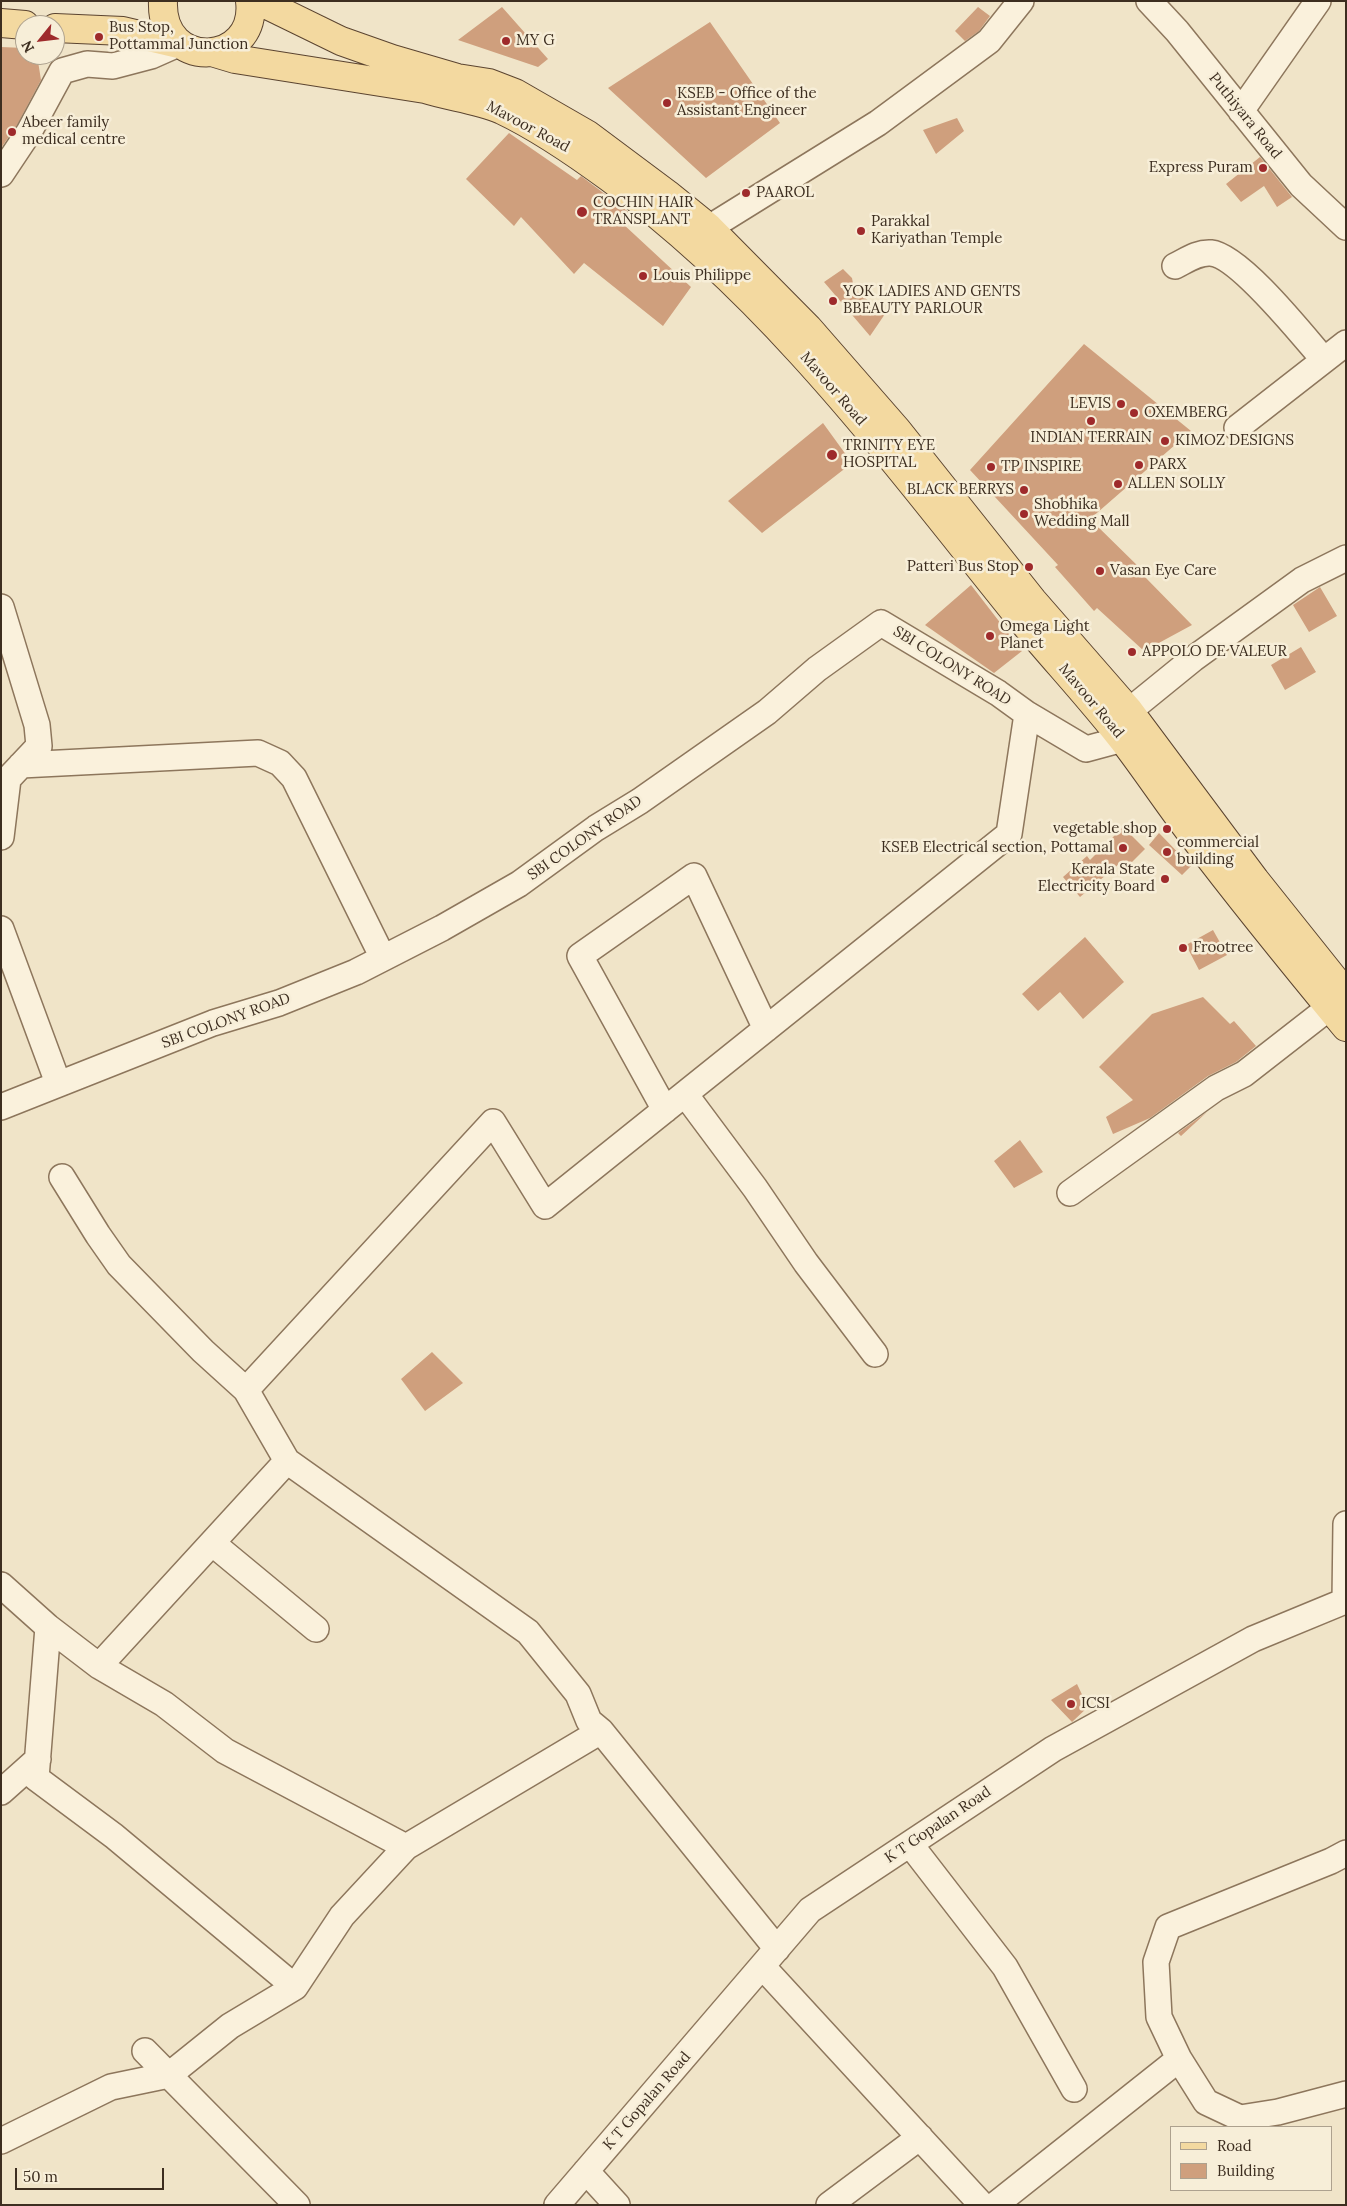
<!DOCTYPE html>
<html>
<head>
<meta charset="utf-8">
<style>
  body { margin:0 }
  #map { position:relative; width:1347px; height:2206px; overflow:hidden; background:#f0e4c8; font-family:Lora,serif }
  canvas { display:block }
  .frame { position:absolute; inset:0; border:2px solid #3d2e20; pointer-events:none }
  .legend { position:absolute; left:1170px; top:2126px; width:162px; height:65px; box-sizing:border-box; background:#f7eed8; border:1px solid #ada18e; margin:0; padding:6px 9px; list-style:none; font-size:15px; color:#3d2e20 }
  .legend li { display:flex; align-items:center; gap:10px; height:25px }
  .legend b { width:25px; border:1px solid #ada18e }
  .north { position:absolute; left:15px; top:15px; width:50px; height:50px; box-sizing:border-box; background:#f7eed8; border:1px solid #ada18e; border-radius:50%; rotate:241deg; font-size:14px; font-weight:700; line-height:20px; text-align:center; color:#3d2e20 }
  .north::after { content:''; display:block; margin:auto; width:18px; height:22px; background:#9e2a2b; clip-path:polygon(50% 0,100% 100%,50% 72%,0 100%) }
  .scale { position:absolute; left:15px; top:2168px; width:149px; height:22px; box-sizing:border-box; border:2px solid #3d2e20; border-top:0; padding-left:6px; font-size:15px; line-height:18px; white-space:nowrap; color:#3d2e20; -webkit-text-stroke:4px #f7eed8; paint-order:stroke }
</style>
</head>
<body>
<div id="map">
<canvas width="1347" height="2206"></canvas>
<div class="frame"></div>
<ul class="legend">
<li><b style="height:6px;background:#f3d9a0"></b>Road</li>
<li><b style="height:14px;background:#cf9f7d"></b>Building</li>
</ul>
<div class="north">N</div>
<div class="scale">50 m</div>
</div>
<script>
const ctx = document.querySelector('canvas').getContext('2d');
ctx.lineJoin = 'round';
function paint(path, color) { ctx.fillStyle = color; ctx.fill(path, 'evenodd'); }
function stroke(path, color, width, dash) { ctx.strokeStyle = color; ctx.lineWidth = width; ctx.lineCap = dash ? 'butt' : 'round'; ctx.setLineDash(dash || []); ctx.stroke(path); }
function label(font, color, halo, rows, align = 'center') {
  ctx.font = font + ' Lora,serif'; ctx.lineWidth = 5; ctx.setLineDash([]); ctx.textBaseline = 'middle'; ctx.strokeStyle = halo; ctx.fillStyle = color; for (const [text, x, y, turn = 0] of rows) {
    ctx.save(); ctx.translate(x, y); ctx.rotate((+turn || 0) * Math.PI / 180); ctx.textAlign = isNaN(turn) ? turn : align; if (halo) ctx.strokeText(text, 0, 0); ctx.fillText(text, 0, 0); ctx.restore();
  }
}
paint(new Path2D(`
  M502 7 548 59 538 67 458 40Z
  M978 7 990 16 979 31 965 41 955 31Z
  M710 22 780 123 706 178 608 88Z
  M1 47 25 48V55H37L41 80 17 125 1 148Z
  M957 118 964 131 936 154 923 130Z
  M509 133 577 180 581 176 626 210 630 214 622 223 691 287 663 326 584 263 574 274 521 217 514 226 466 179Z
  M1260 157 1292 197 1277 207 1264 186 1241 202 1226 184Z
  M843 269 852 278 854 289 885 314 870 336 824 282Z
  M1084 344 1191 431 1090 519 1146 574 1144 576 1192 625 1144 651 1097 608 1094 611 1055 567 1058 565 970 470Z
  M823 423 852 463 762 533 728 501Z
  M971 585 1022 651 994 673 925 625Z
  M1320 587 1337 616 1309 632 1293 605Z
  M1301 647 1316 672 1285 690 1271 665Z
  M1123 827 1145 849 1124 870 1119 864 1080 897 1063 877 1087 856 1090 860Z
  M1159 833 1191 866 1182 875 1149 845Z
  M1213 930 1227 955 1199 970 1186 945Z
  M1085 937 1124 982 1083 1019 1060 992 1038 1011 1022 994Z
  M1203 997 1230 1024 1234 1021 1256 1046 1236 1062 1208 1076 1150 1118 1113 1134 1106 1117 1133 1100 1099 1067 1152 1014Z
  M1207 1112 1181 1136 1178 1133Z
  M1020 1140 1043 1172 1014 1188 994 1161Z
  M432 1352 463 1383 425 1411 401 1379Z
  M1077 1684 1088 1707 1072 1722 1051 1700Z`), '#cf9f7d');
const minor = new Path2D(`
  M1149 1 1177 31 1301 185 1346 227
  M1241 111 1318 1
  M1 174 29 132 62 71 87 64 113 66 151 56 178 44
  M709 228 878 123 989 41 1021 1
  M1175 266C1187 260 1198 252 1211 253 1240 256 1304 337 1324 360
  M1237 428 1346 343
  M1 607 37 725 39 746 8 779 1 837
  M21 765 258 753 280 763 294 778 383 958
  M1 929 58 1083
  M685 1094 755 1188 806 1263 875 1354
  M1 1107 213 1023 279 1003 356 972 442 928 519 884 596 828 640 801 767 712 817 669 881 623 998 693 1027 714 1086 749 1123 739 1129 711 1193 659 1302 580 1346 558
  M665 1110 580 956 694 876 766 1029
  M62 1177 98 1235 119 1265 203 1351 246 1390
  M1070 1193 1216 1088 1244 1074 1330 1007
  M212 1543 316 1629
  M1 1585 48 1627 99 1666 164 1704 225 1751 406 1847
  M48 1627 36 1778 114 1836 295 1987
  M99 1666 287 1461
  M1 1792 38 1759
  M910 1844 1005 1967 1074 2089
  M777 1949 601 1731 589 1721 578 1694 528 1632 287 1461 246 1390 493 1122 545 1206 1009 834 1027 714
  M762 1966 982 2205
  M145 2051 297 2205
  M1179 2059 1206 2102 1240 2118 1278 2112 1346 2094
  M1 2141 111 2087 169 2075 230 2026 295 1987 342 1916 406 1847 601 1731
  M586 2171 617 2205
  M557 2205 810 1910 1053 1749 1253 1639 1345 1601 1346 1524
  M829 2205 920 2137
  M995 2205 1179 2059 1159 2017 1156 1962 1168 1927 1331 1861 1346 1853`);
const major = new Path2D(`
  M163 1C160 73 258 66 250 1
  M259 1 341 41 392 59 457 78 489 83 515 93 588 135 667 194 709 228 808 328 897 430 1033 601 1129 711 1255 880 1346 994
  M1 23 25 25
  M55 28 123 31 178 44
  M215 53 235 59 425 89C450 97 477 99 502 110 540 128 576 153 610 178 772 296 891 458 1016 613 1051 656 1090 697 1124 741 1147 771 1168 803 1191 833 1241 899 1293 963 1346 1027`);
stroke(minor, '#8d765c', 28);
stroke(major, '#5b4430', 30);
stroke(minor, '#faf1dc', 25);
stroke(major, '#f3d9a0', 28);
for (const [x, y, r, color] of [
  [99,37,5,"#9e2a2b"],
  [506,41,5,"#9e2a2b"],
  [667,103,5,"#9e2a2b"],
  [12,132,5,"#9e2a2b"],
  [1263,168,5,"#9e2a2b"],
  [746,193,5,"#9e2a2b"],
  [582,212,6,"#9e2a2b"],
  [861,231,5,"#9e2a2b"],
  [643,276,5,"#9e2a2b"],
  [833,301,5,"#9e2a2b"],
  [1121,404,5,"#9e2a2b"],
  [1134,413,5,"#9e2a2b"],
  [1091,421,5,"#9e2a2b"],
  [1165,441,5,"#9e2a2b"],
  [832,455,6,"#9e2a2b"],
  [1139,465,5,"#9e2a2b"],
  [991,467,5,"#9e2a2b"],
  [1118,484,5,"#9e2a2b"],
  [1024,490,5,"#9e2a2b"],
  [1024,514,5,"#9e2a2b"],
  [1029,567,5,"#9e2a2b"],
  [1100,571,5,"#9e2a2b"],
  [990,636,5,"#9e2a2b"],
  [1132,652,5,"#9e2a2b"],
  [1167,829,5,"#9e2a2b"],
  [1123,848,5,"#9e2a2b"],
  [1167,852,5,"#9e2a2b"],
  [1165,879,5,"#9e2a2b"],
  [1183,948,5,"#9e2a2b"],
  [1071,1704,5,"#9e2a2b"]
]) { const dot = new Path2D(); dot.arc(x, y, r, 0, 2 * Math.PI); ctx.fillStyle = color; ctx.fill(dot); stroke(dot, '#f7eed8', 2); }
label('15px', '#3d2e20', '#f7eed8', [
  ["Bus Stop,",109,28],
  ["Pottammal Junction",109,45],
  ["MY G",516,41],
  ["KSEB - Office of the",677,94],
  ["Assistant Engineer",677,111],
  ["Abeer family",22,123],
  ["medical centre",22,140],
  ["Express Puram",1253,168,"right"],
  ["PAAROL",756,193],
  ["COCHIN HAIR",593,203],
  ["TRANSPLANT",593,220],
  ["Parakkal",871,222],
  ["Kariyathan Temple",871,239],
  ["Louis Philippe",653,276],
  ["YOK LADIES AND GENTS",843,292],
  ["BBEAUTY PARLOUR",843,309],
  ["LEVIS",1111,404,"right"],
  ["OXEMBERG",1144,413],
  ["INDIAN TERRAIN",1091,438,"center"],
  ["KIMOZ DESIGNS",1175,441],
  ["TRINITY EYE",843,446],
  ["HOSPITAL",843,463],
  ["PARX",1149,465],
  ["TP INSPIRE",1001,467],
  ["ALLEN SOLLY",1128,484],
  ["BLACK BERRYS",1014,490,"right"],
  ["Shobhika",1034,505],
  ["Wedding Mall",1034,522],
  ["Patteri Bus Stop",1019,567,"right"],
  ["Vasan Eye Care",1110,571],
  ["Omega Light",1000,627],
  ["Planet",1000,644],
  ["APPOLO DE VALEUR",1142,652],
  ["vegetable shop",1157,829,"right"],
  ["commercial",1177,843],
  ["building",1177,860],
  ["KSEB Electrical section, Pottamal",1113,848,"right"],
  ["Kerala State",1155,870,"right"],
  ["Electricity Board",1155,887,"right"],
  ["Frootree",1193,948],
  ["ICSI",1081,1704]
], 'left');
label('15px', '#3d2e20', '#f7eed8', [
  ["Puthiyara Road",1245,116,51],
  ["Mavoor Road",528,127,28],
  ["Mavoor Road",833,389,49],
  ["SBI COLONY ROAD",952,666,32],
  ["Mavoor Road",1091,701,50],
  ["SBI COLONY ROAD",585,838,-35],
  ["SBI COLONY ROAD",226,1021,-20],
  ["K T Gopalan Road",938,1825,-34],
  ["K T Gopalan Road",647,2101,-49]
]);
</script>
</body>
</html>
